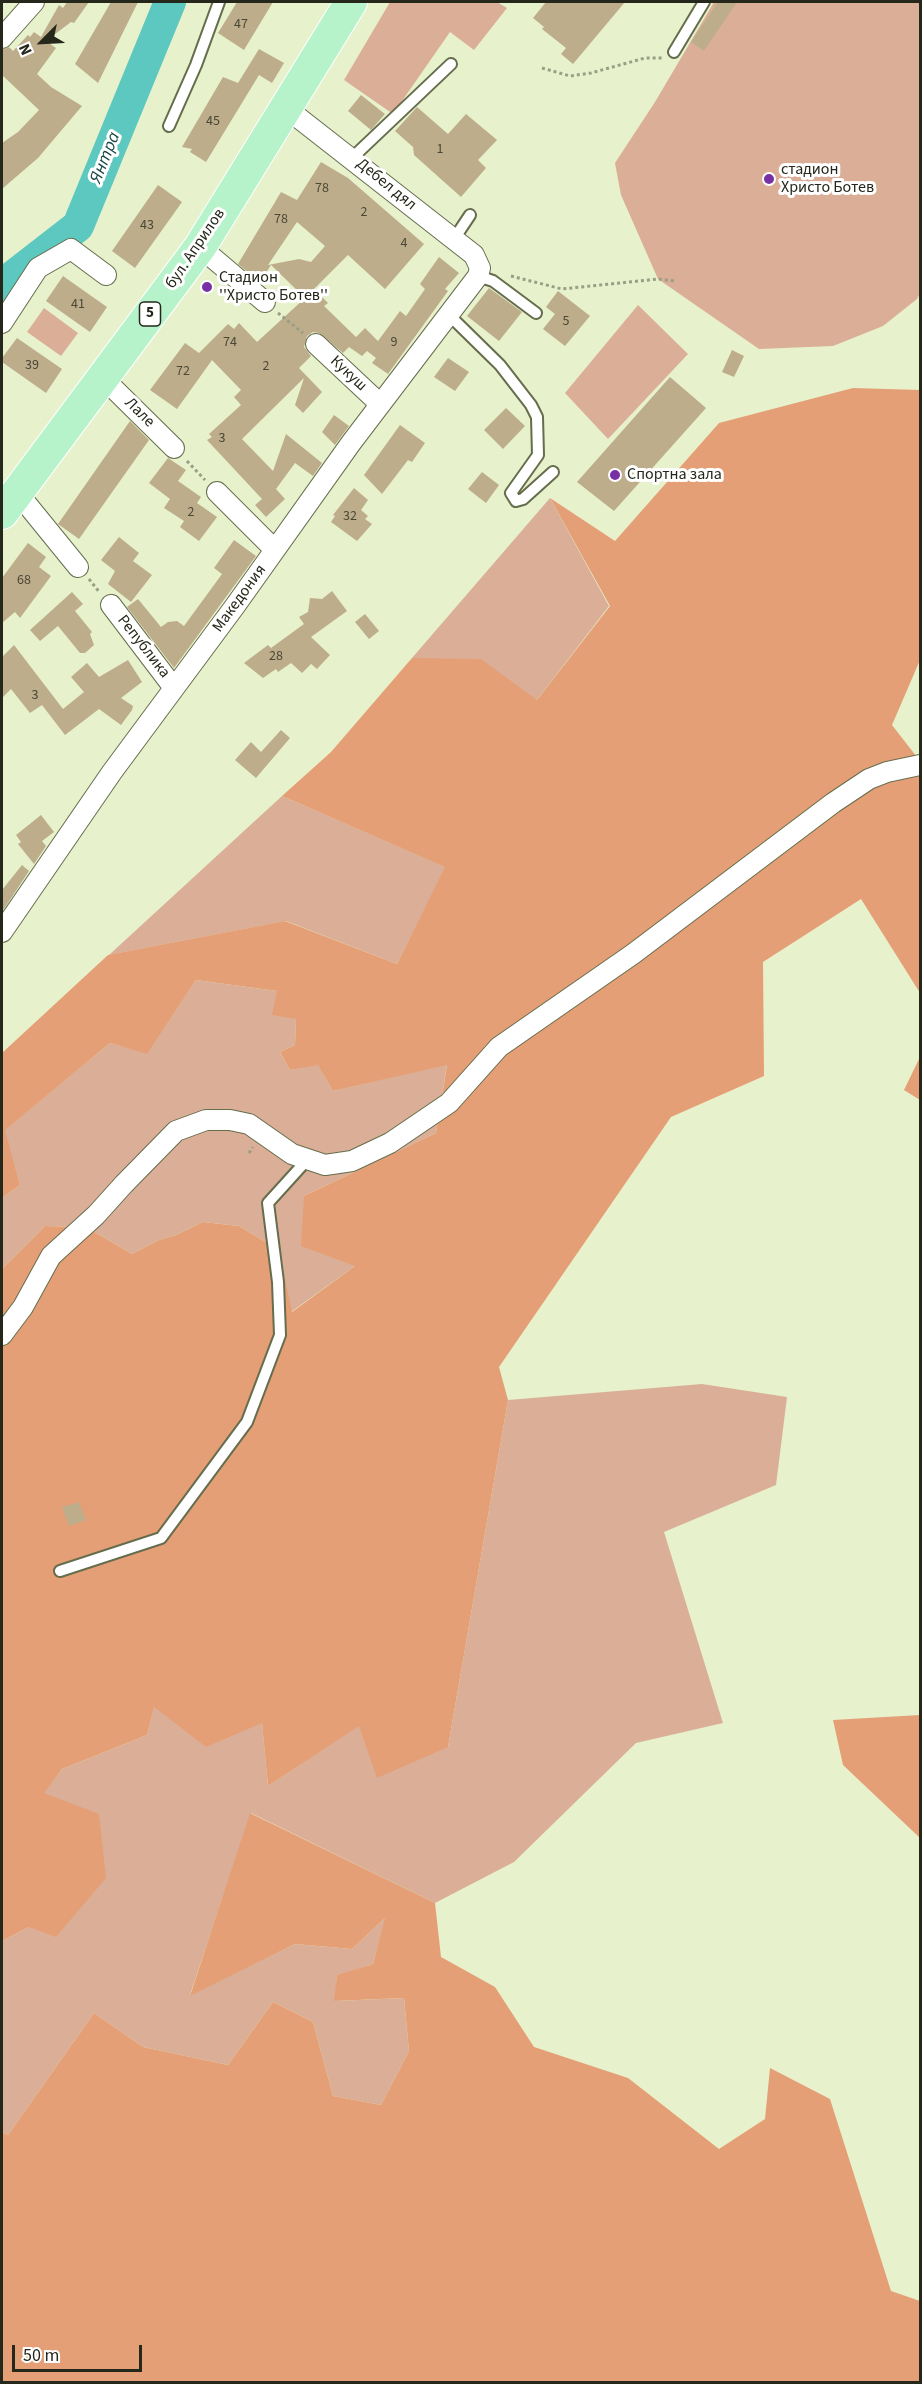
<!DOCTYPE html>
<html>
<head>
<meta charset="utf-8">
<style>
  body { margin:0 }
  #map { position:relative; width:922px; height:2384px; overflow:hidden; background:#e7f1cc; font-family:"Source Sans 3",sans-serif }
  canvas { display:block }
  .frame { position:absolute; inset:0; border:3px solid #24271a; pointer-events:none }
  .north { position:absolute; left:12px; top:12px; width:60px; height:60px; -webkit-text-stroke:4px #fff; paint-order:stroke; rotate:246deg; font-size:16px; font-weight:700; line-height:24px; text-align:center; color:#24271a }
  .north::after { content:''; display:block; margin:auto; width:21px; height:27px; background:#24271a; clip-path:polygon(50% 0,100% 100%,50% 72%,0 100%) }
  .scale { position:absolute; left:12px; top:2345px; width:130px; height:27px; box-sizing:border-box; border:3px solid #24271a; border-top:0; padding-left:8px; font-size:18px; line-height:21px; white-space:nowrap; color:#24271a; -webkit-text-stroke:4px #fff; paint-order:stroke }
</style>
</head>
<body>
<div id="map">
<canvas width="922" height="2384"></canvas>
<div class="frame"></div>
<div class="north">N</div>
<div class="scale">50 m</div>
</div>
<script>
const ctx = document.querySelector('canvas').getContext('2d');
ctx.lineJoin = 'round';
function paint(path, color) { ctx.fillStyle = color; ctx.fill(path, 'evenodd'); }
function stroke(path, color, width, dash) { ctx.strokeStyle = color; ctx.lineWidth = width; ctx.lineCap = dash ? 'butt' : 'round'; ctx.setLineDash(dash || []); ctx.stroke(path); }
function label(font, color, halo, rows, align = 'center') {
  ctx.font = font + ' "Source Sans 3",sans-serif'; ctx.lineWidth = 6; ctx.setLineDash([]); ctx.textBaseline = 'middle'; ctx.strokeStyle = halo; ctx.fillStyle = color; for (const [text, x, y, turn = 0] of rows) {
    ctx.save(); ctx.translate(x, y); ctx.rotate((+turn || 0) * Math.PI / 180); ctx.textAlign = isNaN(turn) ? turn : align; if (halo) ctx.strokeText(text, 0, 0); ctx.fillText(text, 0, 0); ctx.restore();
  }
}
paint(new Path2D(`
  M390 2H497L507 8 474 50 450 32 393 114 344 80Z
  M714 2H920V293L917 299 883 326 833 346 759 349 658 279 621 195 615 163 655 102Z
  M638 305 688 354 608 439 565 393Z
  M44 308 78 333 61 356 27 332Z
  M550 498 609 606 537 700 412 658Z
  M282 796 446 867 397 964 286 921 109 955Z
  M196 980 277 991 296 1019 295 1045 280 1052 290 1070 318 1064 333 1091 447 1064 436 1133 304 1196 355 1266 291 1312 279 1250 239 1226 203 1222 176 1235 159 1240 132 1254 86 1227 45 1226 2 1269V1198L20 1185 4 1130 110 1043 147 1053Z
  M702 1384 787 1397 776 1485 664 1532 723 1723 636 1743 514 1862 435 1903 251 1813 190 1995 295 1944 352 1949 386 1917 373 1964 337 1976 335 2001 404 1998 409 2051 381 2105 333 2096 313 2022 273 2002 228 2065 143 2047 94 2013 8 2135 2 2132V1941L29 1927 43 1793 62 1769 147 1735 154 1706 262 1722 268 1786 359 1725 448 1747 508 1400Z`), '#dbaf97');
paint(new Path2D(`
  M853 388 920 390V660L892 725 920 761V993L861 899 763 962 764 1076 671 1117 499 1367 508 1400 448 1747 377 1778 359 1726 268 1786 262 1723 206 1747 154 1707 147 1735 62 1769 44 1793 99 1814 106 1878 56 1937 29 1927 2 1941V1269L45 1226 86 1227 132 1254 159 1240 176 1235 203 1222 239 1226 279 1250 292 1312 355 1266 301 1246 304 1196 436 1133 447 1065 333 1091 318 1065 290 1070 280 1052 295 1045 296 1019 272 1015 277 991 196 980 147 1054 110 1043 5 1130 20 1185 2 1198V1053L108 955 285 921 397 964 445 867 282 796 331 752 412 658 481 659 537 700 610 606 550 498 615 541 719 423Z
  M920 1057V1100L904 1090Z
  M920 1715V1838L843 1765 833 1720Z
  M250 1813 435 1903 441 1957 495 1987 534 2047 628 2078 719 2149 765 2119 770 2068 830 2099 891 2291 920 2301V2382H2V2132L8 2135 94 2013 143 2047 228 2065 273 2002 313 2022 333 2096 381 2105 409 2051 404 1998 334 2001 337 1975 373 1964 385 1918 352 1949 295 1944 190 1996Z`), '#e59f76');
stroke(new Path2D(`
  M2 285 78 226 170 2`), '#5cc8bf', 32);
paint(new Path2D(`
  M67 2H89L74 23 71 22 46 41 56 48 37 74 51 87 82 106 38 158 2 189V143L18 132 39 110 2 75V50L9 47 13 51 28 35 30 37 34 32 41 37 59 5 63 8Z
  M111 2H138L98 83 75 64Z
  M237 2H273L244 50 218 33Z
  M546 2H625L573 64 561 54 566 48 542 29 544 27 533 18Z
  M718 2H737L704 51 691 42Z
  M259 49 284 63 272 83 259 75 206 162 190 152 192 149 182 147 223 77 238 83Z
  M361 95 385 114 371 130 348 111Z
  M417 107 448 134 466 114 497 140 478 160 486 168 461 197 414 155 413 147 395 131Z
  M321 162 348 178 424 244 385 289 348 255 314 289 328 303 324 306 356 337 365 328 378 341 400 311 406 316 425 289 420 284 439 257 459 273 445 289 448 291 388 374 372 363 376 358 367 351 362 356 349 347 343 353 319 333 313 332 307 336 304 347 311 356 299 368 322 392 303 413 295 405 304 378 242 439 273 471 286 434 322 463 313 476 295 463 276 489 285 499 266 517 255 505 262 499 207 440 212 437 209 434 241 405 234 397 241 390 212 360 177 409 150 390 185 343 199 353 228 324 234 329 239 323 257 342 305 298 271 265 260 282 238 264 281 192 297 200ZM297 222 325 246 311 262 299 259 268 265Z
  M158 185 182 202 135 268 112 251Z
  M63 276 107 307 90 332 46 301Z
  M489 288 522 312 499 341 467 316Z
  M558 291 590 316 565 346 543 329 555 314 546 307Z
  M17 338 62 369 46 393 2 362V358Z
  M732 350 744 356 734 377 722 372Z
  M448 358 469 372 455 391 434 377Z
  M670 377 706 408 614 511 577 482Z
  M506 408 525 426 503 449 484 430Z
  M334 415 349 426 335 445 322 432Z
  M130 421 149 440 79 539 58 524Z
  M400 425 425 443 412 462 408 460 382 494 364 475Z
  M168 458 186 470 178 481 201 497 197 503 217 517 199 541 180 527 184 521 164 508 170 499 149 483Z
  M482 472 499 485 486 503 468 489Z
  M354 488 368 500 361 510 368 516 365 519 372 524 357 541 331 522 335 516 333 515Z
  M119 537 139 553 133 561 152 575 131 602 108 584 115 571 101 560Z
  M234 540 256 556 174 668 127 607 138 599 161 627 168 622 177 621 184 626 222 574 214 568Z
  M28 543 46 557 39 567 51 576 20 618 15 612 2 623V578Z
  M332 591 347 611 311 637 330 655 317 669 311 664 302 673 291 663 278 672 276 669 263 678 244 663 268 645 271 648 304 624 299 617 308 612 310 598 322 599Z
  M72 592 83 604 75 611 92 632 90 634 94 645 85 653H80L58 626 40 641 30 630Z
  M365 614 379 631 369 639 355 622Z
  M14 645 63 709 84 692 71 677 87 663 99 677 128 660 142 682 121 698 133 706 132 710 121 725 99 709 65 735 42 705 30 713 11 689 2 698V657Z
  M281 730 290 738 256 778 235 760 251 742 261 752Z
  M41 815 54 832 42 841 46 846 34 864 18 844 21 842 16 835Z
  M22 865 29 871 2 912V890Z
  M79 1502 86 1520 69 1526 62 1507Z`), '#bdad8b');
const service = new Path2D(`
  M674 52 704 2
  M169 126 196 65 219 2
  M352 158 451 64
  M454 239 470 215
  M478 276 493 281 536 313
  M448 314 500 365 531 405 537 417 538 455 511 493 516 501 523 499 553 472
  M60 1571 161 1538 247 1422 280 1335 278 1282 268 1203 307 1160`);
const minor = new Path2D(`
  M2 38 34 2
  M200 247 265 302
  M2 323 38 268 71 249 106 275
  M316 344 380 404
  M103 378 174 448
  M17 492 78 567
  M217 492 275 550
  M111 605 174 688
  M2 932 112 772 235 606 351 443 478 276 480 268 474 255 286 108
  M2 1335 23 1307 51 1256 96 1215 124 1184 176 1131 206 1120H230L249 1124 292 1154 325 1165 352 1161 390 1143 449 1103 499 1047 633 954 833 803 869 779 887 772 920 765`);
const primary = new Path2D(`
  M2 513 200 247 351 2`);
stroke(service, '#656d4d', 14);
stroke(minor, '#656d4d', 22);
stroke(primary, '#fff', 34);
stroke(new Path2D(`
  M542 68 570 76 591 73 645 58H663
  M511 276 562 289 658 279 675 281
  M278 313 303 333
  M187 461 205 480
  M89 579 100 593
  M249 1153 253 1147`), '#989f84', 3, [3, 3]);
stroke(service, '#fff', 10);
stroke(minor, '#fff', 20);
stroke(primary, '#b6f2ca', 32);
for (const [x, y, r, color] of [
  [769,179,6,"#7731a5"],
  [207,287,6,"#7731a5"],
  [615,475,6,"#7731a5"]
]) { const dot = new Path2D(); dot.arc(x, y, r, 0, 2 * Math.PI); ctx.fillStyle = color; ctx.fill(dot); stroke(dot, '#fff', 2); }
label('14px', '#4a4836', null, [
  ["47",241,25],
  ["45",213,122],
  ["1",440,150],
  ["78",322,189],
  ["2",364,213],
  ["78",281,220],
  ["43",147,226],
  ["4",404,244],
  ["41",78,305],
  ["5",566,322],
  ["74",230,343],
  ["9",394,343],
  ["39",32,366],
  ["2",266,367],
  ["72",183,372],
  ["3",222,439],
  ["2",191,513],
  ["32",350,517],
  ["68",24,581],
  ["28",276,657],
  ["3",35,696]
]);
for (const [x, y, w] of [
  [150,314,21]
]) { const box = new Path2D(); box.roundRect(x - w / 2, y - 12, w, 24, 4.5); ctx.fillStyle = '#fff'; ctx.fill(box); stroke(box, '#24271a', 1.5); }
label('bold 15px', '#24271a', null, [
  ["5",150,314]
]);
label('16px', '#24271a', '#fff', [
  ["стадион",781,170],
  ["Христо Ботев",781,188],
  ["Стадион",219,278],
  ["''Христо Ботев''",219,296],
  ["Спортна зала",627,475]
], 'left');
label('16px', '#24271a', '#fff', [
  ["Дебел дял",386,185,39],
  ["бул. Априлов",196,249,-56],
  ["Кукуш",348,374,43],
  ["Лале",139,413,45],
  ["Македония",240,599,-54],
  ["Република",143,647,52]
]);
label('italic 18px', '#174844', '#fff', [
  ["Янтра",106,158,-68]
]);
</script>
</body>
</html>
